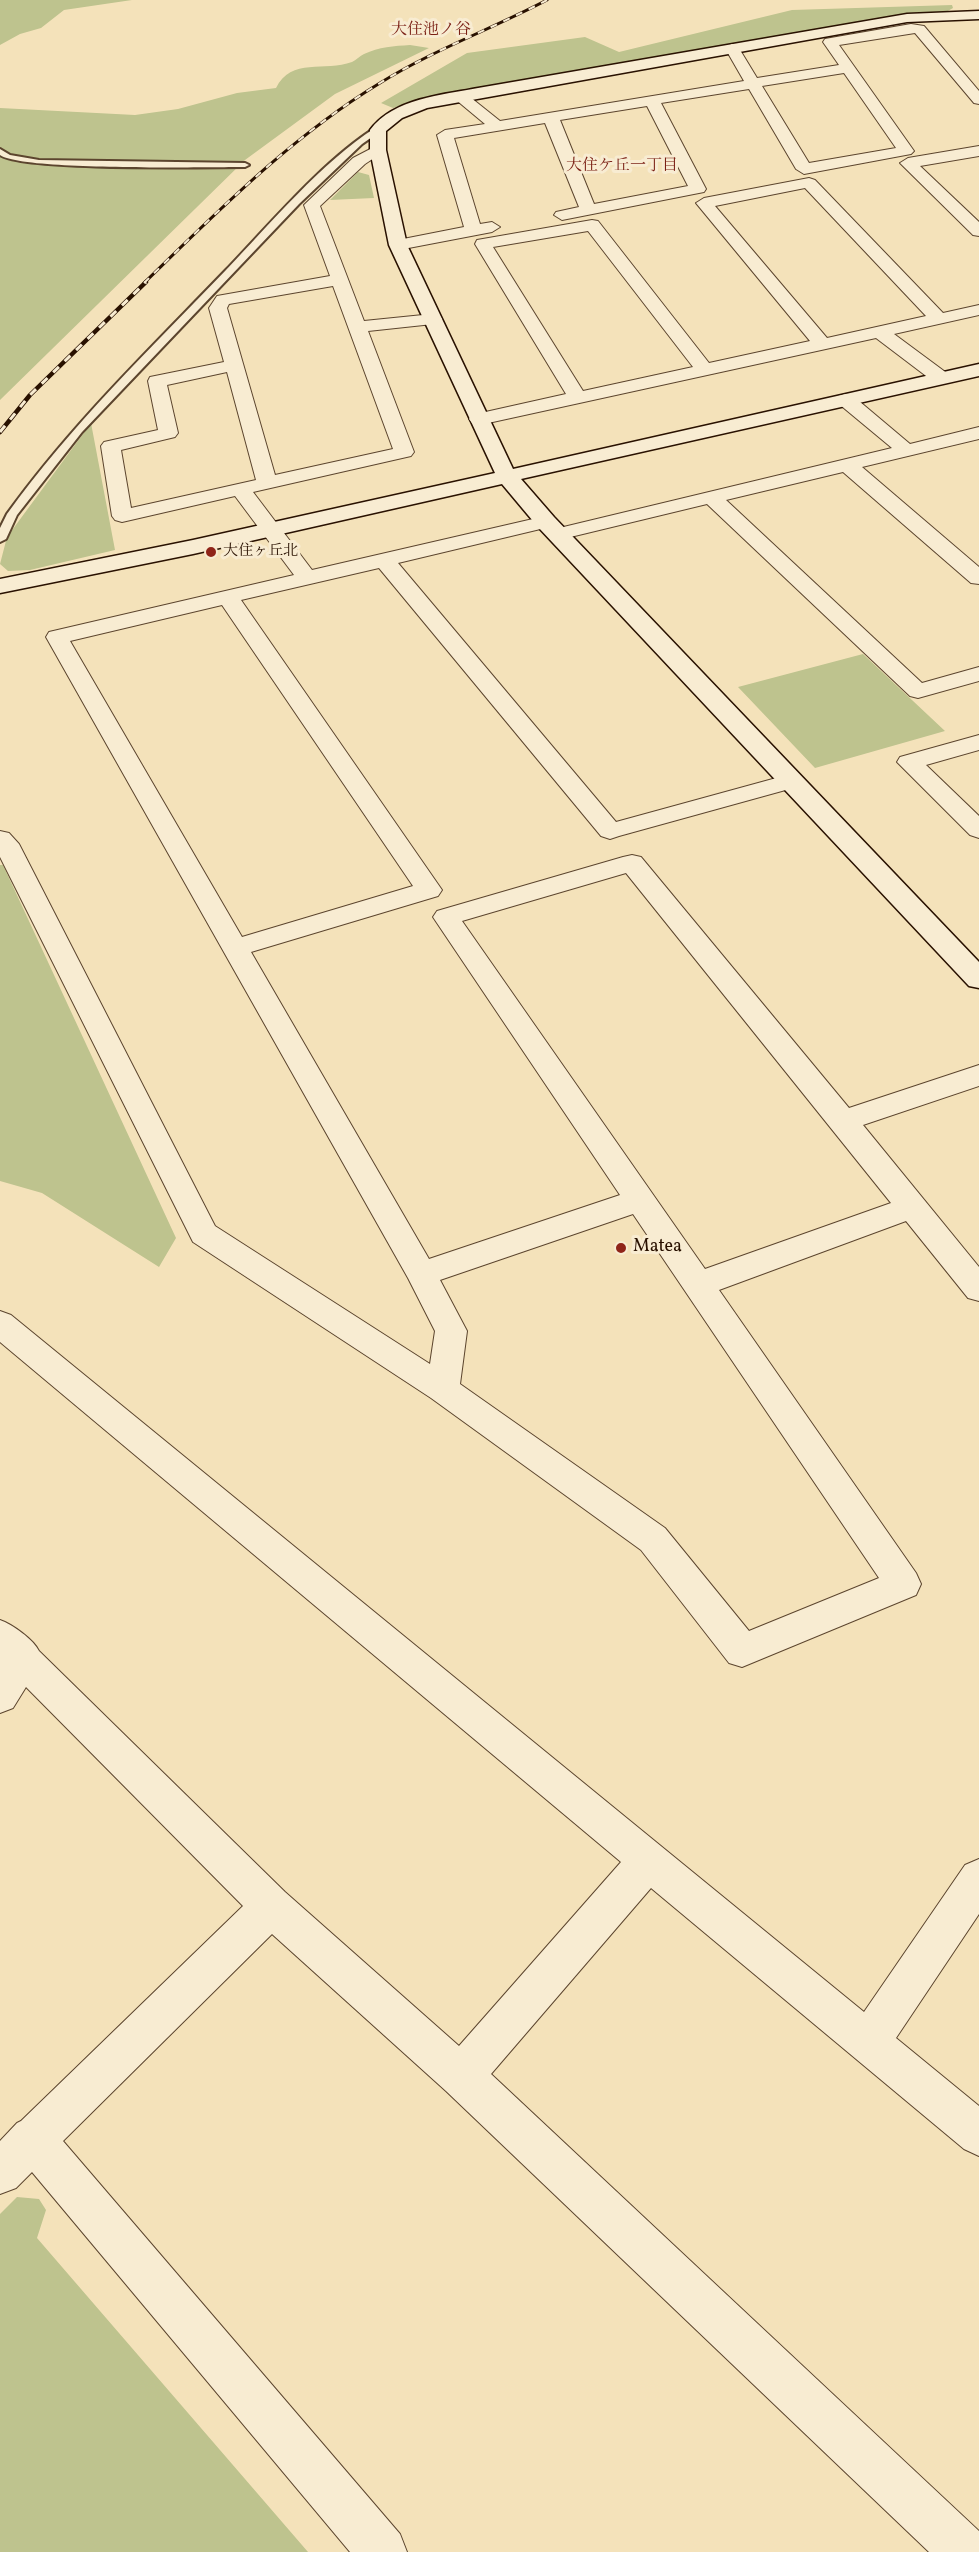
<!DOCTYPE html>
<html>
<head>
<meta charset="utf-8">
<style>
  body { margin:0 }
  canvas { display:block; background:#f4e2ba }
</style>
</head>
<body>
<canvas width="979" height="2552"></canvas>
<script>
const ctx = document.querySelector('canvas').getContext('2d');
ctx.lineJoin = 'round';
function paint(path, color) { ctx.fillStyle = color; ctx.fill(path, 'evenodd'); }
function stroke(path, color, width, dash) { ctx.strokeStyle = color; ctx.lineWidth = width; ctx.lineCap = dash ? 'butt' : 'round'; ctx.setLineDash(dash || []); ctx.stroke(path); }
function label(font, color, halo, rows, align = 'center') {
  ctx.font = font + ' Vollkorn,"Noto Serif JP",serif'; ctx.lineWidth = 6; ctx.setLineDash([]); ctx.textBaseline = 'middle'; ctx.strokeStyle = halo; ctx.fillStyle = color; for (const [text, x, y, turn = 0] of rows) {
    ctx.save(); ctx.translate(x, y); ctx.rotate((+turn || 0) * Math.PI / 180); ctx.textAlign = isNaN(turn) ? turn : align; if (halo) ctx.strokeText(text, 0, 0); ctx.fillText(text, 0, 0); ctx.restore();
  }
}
paint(new Path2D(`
  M0 0H132L64 10 41 28 20 34 0 45Z
  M952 5 953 8 946 12 907 13 423 98 393 108 381 103 467 53 585 37 619 52 792 10Z
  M410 45 429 48 335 94 245 160 0 400V108L135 115 178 109 237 93 276 88C291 57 325 72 352 62 356 60 360 56 364 54 379 47 394 46 410 45Z
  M358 172 369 175 374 198 330 200Z
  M91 423 115 550 30 570 8 571 0 564 7 537Z
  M863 654 945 731 815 768 738 687Z
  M0 865H3L176 1238 159 1267 42 1193 0 1181Z
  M17 2197 39 2199 46 2210 37 2238 308 2552H0V2214Z`), '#bec38e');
const lane = new Path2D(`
  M375 128 382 130 362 144 299 204 82 432 17 515 6 539 0 542V528L7 514C71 425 150 349 226 270 270 224 323 161 375 128Z
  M0 149 10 155 39 160 245 163 249 165 245 167C206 167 22 171 0 155Z`);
const street = new Path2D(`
  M911 24 924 26 979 91V104L974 103 915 33 839 45 914 151 911 154 804 174 796 169 749 89 661 103 706 189 704 192 562 220 554 215 556 212 579 207 545 123 454 138 480 224 492 222 500 227 492 232 398 250 390 245 398 240 464 227 437 135 445 130 485 124 455 99 453 96 455 93H465L500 121 744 81 725 48 732 44 737 45 757 78 839 65 823 42 825 39ZM844 73 896 148 809 163 762 86ZM647 106 688 186 594 204 560 120Z
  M378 145 386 150 365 164 320 206 364 321 433 314 439 315 442 319 439 323 433 324 368 331 414 452 411 456 253 492 312 570 546 516 553 518 556 522 553 526 398 563 616 822 791 774 800 776 803 781 800 786 619 836 610 839 601 836 379 568 241 600 442 890 438 896 251 952 429 1259 620 1195 437 923 433 917 437 911 623 857 632 855 641 857 849 1108 979 1065V1086L863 1125 979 1267V1301L968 1298 906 1221 719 1290 916 1573 921 1584 916 1595 742 1667 729 1663 641 1550 431 1398 193 1242 0 857V831L9 833 19 844 215 1226 430 1364 435 1331 408 1278 46 637 49 632 294 575 235 496 122 522 115 520 112 516 101 446 104 442 158 430 148 381 150 377 224 362 209 308 217 296 330 276 304 205 353 158ZM333 286 393 449 275 475 227 308 229 304ZM227 372 256 480 131 508 121 450 175 437 178 433 167 385ZM222 605 413 886 242 937 70 641ZM626 873 891 1203 705 1269 462 921ZM633 1214 879 1578 749 1631 665 1528 460 1384 467 1331 440 1280Z
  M979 146V156L920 166 979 222V236L973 235 900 163 908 158Z
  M809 178 815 180 943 313 979 305V315L894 334 948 374 950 378 948 382H934L876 338 479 425 472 423 469 419 472 415 566 394 475 244 477 240 592 220 598 221 709 363 810 341 696 203 704 198ZM805 188 926 316 827 338 715 206ZM588 231 693 367 583 391 493 247Z
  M846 394 853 396 910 444 979 427V439L862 467 979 567V584L971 583 843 472 726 500 922 683 979 667V681L918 698 910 696 707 504 558 540 551 538 548 534 551 530 892 448 839 404 836 400 839 396Z
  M979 735V750L926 765 979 816V838L970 835 897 762 900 757Z
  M0 1311 11 1315 864 2012 965 1865 979 1859V1914L896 2038 979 2106V2156L964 2149 651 1888 491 2074 979 2531V2552H929L446 2091 272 1934 63 2141 400 2534 407 2552H350L32 2172 16 2188 0 2194V2141L17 2123 21 2121 243 1906 26 1687 13 1708 0 1713V1620C12 1624 34 1640 39 1651L285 1892 459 2046 621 1862 0 1342Z`);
const secondary = new Path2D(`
  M979 11V19L907 22 427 108 402 118 386 131V150L407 245 513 469 979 364V376L521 479 554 517 979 962V988L969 986 538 527 502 484 193 554 0 593V579L193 540 495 473 389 245 370 150V130C394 98 442 95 478 88L907 14Z`);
stroke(lane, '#5c452e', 4);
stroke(street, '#5c452e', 2);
stroke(secondary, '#291100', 3);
paint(lane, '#f8ecd2');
paint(street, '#f8ecd2');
paint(secondary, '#f8ecd2');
const railFar1 = new Path2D(`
  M144 283C218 211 291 137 380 83 433 50 492 29 547 0`);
const rail = new Path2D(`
  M0 432 30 395 146 282`);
stroke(railFar1, '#291100', 3);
stroke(rail, '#291100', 4.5);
stroke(railFar1, '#f8ecd2', 2, [7]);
stroke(rail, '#f8ecd2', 3, [8]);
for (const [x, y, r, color] of [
  [211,552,6,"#8f2418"],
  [621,1248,6,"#8f2418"]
]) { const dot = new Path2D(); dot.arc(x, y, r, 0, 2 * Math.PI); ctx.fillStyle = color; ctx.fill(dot); stroke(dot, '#f8ecd2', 2); }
label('15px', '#291100', '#f8ecd2', [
  ["大住ヶ丘北",223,552]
], 'left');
label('16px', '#7a1f14', '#f8ecd2', [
  ["大住池ノ谷",431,31],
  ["大住ケ丘一丁目",622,167]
]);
label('18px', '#291100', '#f8ecd2', [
  ["Matea",633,1248]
], 'left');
</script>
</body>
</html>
